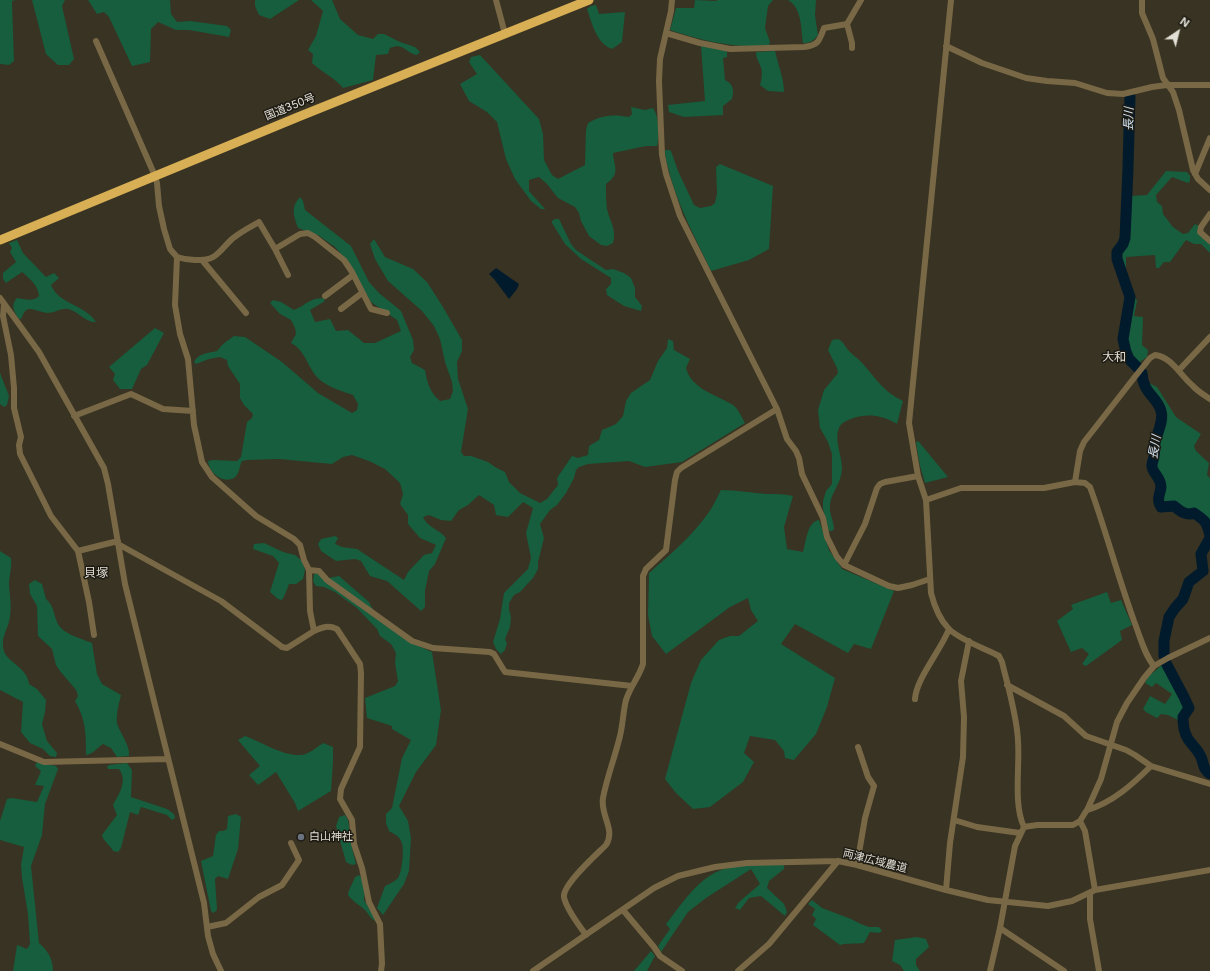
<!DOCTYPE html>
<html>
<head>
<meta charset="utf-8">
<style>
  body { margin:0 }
  #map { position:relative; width:1210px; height:971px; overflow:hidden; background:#383322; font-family:Inter,sans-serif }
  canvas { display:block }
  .north { position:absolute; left:1158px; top:12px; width:40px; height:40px; -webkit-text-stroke:3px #1d1b13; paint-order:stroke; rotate:35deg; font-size:11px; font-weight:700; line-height:16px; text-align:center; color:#e2dfd5 }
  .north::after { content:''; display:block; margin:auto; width:14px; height:18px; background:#e2dfd5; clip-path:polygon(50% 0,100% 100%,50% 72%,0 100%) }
</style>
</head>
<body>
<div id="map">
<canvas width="1210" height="971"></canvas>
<div class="north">N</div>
</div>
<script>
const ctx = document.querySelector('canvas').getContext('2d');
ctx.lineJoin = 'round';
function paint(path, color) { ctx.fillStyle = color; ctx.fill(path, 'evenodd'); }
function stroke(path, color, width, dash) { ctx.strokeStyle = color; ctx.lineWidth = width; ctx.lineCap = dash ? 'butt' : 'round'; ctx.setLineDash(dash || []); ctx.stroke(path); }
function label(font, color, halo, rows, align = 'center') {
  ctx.font = font + ' Inter,"Noto Sans JP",sans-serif'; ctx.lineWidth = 3; ctx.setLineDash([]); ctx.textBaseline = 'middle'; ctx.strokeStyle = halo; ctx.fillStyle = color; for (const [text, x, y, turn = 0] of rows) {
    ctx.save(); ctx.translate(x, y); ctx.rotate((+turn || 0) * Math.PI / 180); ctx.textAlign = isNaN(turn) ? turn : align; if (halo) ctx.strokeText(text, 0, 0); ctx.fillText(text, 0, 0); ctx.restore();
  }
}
paint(new Path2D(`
  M0 0H16L12 1 14 61 9 65 0 64Z
  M32 0H65L62 6 74 59 69 65H58L46 54Z
  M88 0H170L171 14 177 22 190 21 227 26 231 30 229 37 189 30H176L158 22 151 29 150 62 132 66 109 17 104 12 97 14Z
  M255 0H299L270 19 259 15 255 6Z
  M311 0H332L340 19 358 35 373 39 378 34H384L400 42 415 47 420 52 417 55C405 53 404 42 390 48L388 54 376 55 373 80 343 88C335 78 323 73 312 63L313 54 308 50 316 36 323 11Z
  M695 0 716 1 717 0H773L768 6 765 28 770 42 769 45C735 49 703 41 670 30L676 8H694Z
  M788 0H816L815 15 818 35C813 41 811 43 803 43 801 29 802 8 788 0Z
  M596 5 599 14 625 12 622 42 612 49C596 43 592 23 587 9L591 6Z
  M701 46 727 50V57L723 58 725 80C734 84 734 91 732 99L723 106V115L684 117 669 112 668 105 705 101Z
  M775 51C778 65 784 78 784 92L768 91 760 85C762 78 763 71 760 65 758 60 756 58 756 52Z
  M480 55 539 119 543 134 544 160 552 175 558 179 585 165 586 130 588 123C601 115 614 114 629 117L632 114 631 107 645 110 653 108C659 117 660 136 657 146H646L613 153C614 168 621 173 606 184 606 193 606 201 607 209 610 222 617 230 613 243L607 246 601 245 589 236 581 221 579 213 575 207 558 198 547 184 539 177 529 180V191L545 209H541L531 201 515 179 506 159 497 122 487 112 469 101 460 84 477 74 469 62 471 57Z
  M665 150H669L671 151 678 171 694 205 700 208 711 206 715 203 717 193 716 167 720 164 773 186 769 249 749 260 711 271C696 239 679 208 670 175 668 166 665 159 665 150Z
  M1166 171 1187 172 1190 176V181L1188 183 1172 177 1156 195 1157 202 1162 206 1163 214 1173 227 1183 234 1188 233 1195 224 1199 226 1201 236 1210 244V253L1201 244H1194L1186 240 1170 262H1164L1159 268H1156L1155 255 1126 257V274L1129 284 1137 301 1134 316 1143 317 1142 345 1148 350 1147 357 1140 362 1135 363 1130 357 1126 338 1132 297 1118 257C1119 250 1126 245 1128 238 1130 226 1129 209 1130 196L1147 195Z
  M300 197 303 201 305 210 351 246 369 282 379 293 401 311 413 340 414 350 410 357 412 363 425 370C427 382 430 393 440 401L450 399 453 391 452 382 445 362 440 339 434 326 422 311 388 281 375 259 370 244 374 239 385 257 413 269 427 282 443 307 462 340V351L457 362 458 379 468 409 461 452 464 456H471L488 462 495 467 505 472 509 482 520 493 540 503 547 499 558 485 557 478 572 456 578 458 588 455 589 446 599 440 602 430 616 424 623 416 626 401 631 393 650 380 658 361 667 348 668 339 673 341 674 350 690 359 686 368C692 390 716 394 733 405 738 408 742 418 745 423L682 462 645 467 629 461 588 464 579 467 576 470 574 478 566 493 557 505 550 510 540 524 544 538 538 562V569L533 578 520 592 514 595 509 603V609L511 617 510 627 505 639 507 643 505 650 501 654 496 649 493 642 500 619 504 593 528 569 531 558 526 533 533 508 523 502 508 517 496 515 494 505 479 495 468 505 459 510 451 521 441 520 429 515 423 517C429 529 438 528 446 538L435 564 429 571 425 591V607L421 611 387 581 370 576 361 561 355 559 336 561 321 551 318 544 321 539 335 536 338 538 335 544 342 547 357 549 404 580 408 572 424 555 432 553 436 545 420 538 408 524V515L400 504 403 494 400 483 385 469 369 461 352 455 343 457 332 464 279 459 247 460 242 461C239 466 240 474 234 478 223 484 209 473 208 461L213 460 237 461 241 457 247 422 252 418 253 414 244 405 240 398V384L228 366 227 360 220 357 209 359 196 364 194 362C198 353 209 353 217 351L223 344 234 336 245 337 282 362 318 393 352 413 357 410 358 404 353 395C339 390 322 386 313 372 306 361 303 349 291 343L296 334 295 328 291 320 280 314 270 303 273 300 281 302 294 310C307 305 307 299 323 298L325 301 310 310 315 322 330 319 336 331 348 330 364 343H375L401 331 397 320 371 302 350 265 335 247 318 235 298 228C294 216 290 208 300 197Z
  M555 219H559L571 244 576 250 606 270 613 269 624 273 631 278 635 288V297L642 306 641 311 624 306 607 295 606 289 611 284V278L581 259 565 244 552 223V221Z
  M17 240 23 253 46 277 54 273 59 278 51 285C58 304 86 305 96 322 87 323 79 313 71 310 62 306 57 313 47 313 41 312 35 309 29 309 24 310 23 315 21 319H19C14 311 10 306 17 298 24 299 34 302 39 296 38 285 30 279 22 272L6 283 3 279V273L16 262 10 252 12 248 9 243Z
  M155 328 164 333 147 365 141 369 132 389H120L113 380 115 374 109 367Z
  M838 339C844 342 845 347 850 352 855 357 860 360 864 365 878 381 883 391 903 401L897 424C892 421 886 418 880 417 870 413 844 417 839 428 834 440 842 455 842 468 842 483 831 492 830 505 829 514 834 521 834 529L832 531H829L823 509V501L826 491 832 484V454L828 442 820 428 818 410 824 390 838 373 837 368 828 350 832 340Z
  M0 373 9 396 7 405 4 407 0 404Z
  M1149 383 1157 387 1176 417 1201 434 1194 446 1196 451 1209 463 1207 475 1210 478V522L1205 516 1194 511 1189 512 1174 503 1166 505 1163 504 1160 500 1162 480 1155 468 1157 442 1165 414 1163 406 1146 386Z
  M917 441 919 442 948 477 925 483 920 466 916 443Z
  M721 490C737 490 752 493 767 494 776 494 784 494 793 496L784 527 787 549 803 552C806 542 807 522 819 520L829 550 842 569 894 591 871 649 854 644 848 653 795 624 781 644 835 678 827 707 816 734 794 760 785 758 784 751 775 740 750 736 744 753 754 762 743 782 710 807 693 809 676 793 665 779 691 683 701 660 719 640 730 636H739L758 621 751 610 748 598 730 607 666 654 652 636 648 615 649 573C671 554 693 535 709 512 714 505 717 497 721 490Z
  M264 543 283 552 295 555 302 561 305 570 303 579 296 584H289C287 589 285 596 282 600L278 599 270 592 279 563 273 556 253 549 254 544Z
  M0 551 11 558C12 566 10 573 9 582 9 593 12 604 10 616 9 629 0 636 4 651 7 662 28 668 29 684L37 689 46 700 45 712 42 724 47 741 57 753 56 757 50 756 43 749 30 743 21 732 23 702 0 690Z
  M317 573 324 579 339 576 369 602 378 619 410 642 432 652 441 710 436 745 416 772 399 806 408 821 411 838 409 871 404 884 383 915 377 908 385 886C389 884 394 882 398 878 402 872 404 851 402 844 401 837 394 834 389 831L386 823V814L392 808 402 758 411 740 392 729V726L367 718 365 698 395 686 398 681 395 663 396 653 391 644 380 636 377 629 357 608 335 592 324 587 316 586 313 581 314 574Z
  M35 580 42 584 46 599C54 606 53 612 57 622 62 634 80 638 92 643L97 674 102 684 121 695C119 703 116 715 117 723 120 734 130 744 129 756L117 757 111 748 103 744C97 748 93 754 86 755 86 734 86 720 75 701L78 696 76 690 60 671 56 665 52 649 38 636 37 606 30 594 29 584Z
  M1107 592 1111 603 1121 600 1132 625 1120 631 1122 640 1086 666 1082 664 1089 654 1082 648 1071 652 1057 621 1073 609 1071 605Z
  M1163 664 1181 696 1185 705 1178 720 1168 715 1161 714 1157 718 1146 712 1143 709 1150 696 1165 704 1172 694 1156 683 1152 687 1145 683 1148 677Z
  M245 736C262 742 282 756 301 755 309 754 316 748 323 743L333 747V762L331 791 298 811 295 803 276 772 258 785 249 775 260 766 238 740Z
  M37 762 56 766 58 769 45 804 42 835 31 866 39 943C48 951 53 959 53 971H13L17 945 27 949 30 944 28 914 22 878 21 865 24 847 0 840V821L7 799 12 798 37 802 44 786 35 785 41 771 35 766Z
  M127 763 132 770 131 797 167 809 174 814 175 818 172 820 167 815 141 807 138 815 130 812 121 848 118 852 113 851C110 845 103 841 102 835L117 815 113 805C119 794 128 781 119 769H108L107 767 109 765Z
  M236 814 241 817 238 849 228 879 218 876 215 879 217 909 216 911 213 913 211 911 201 861 213 856 216 835 219 831H223L227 829 228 816Z
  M345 815 348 820 352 848 356 864 352 865 346 862 336 826 339 817Z
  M758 864 784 865V869L769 881 767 888 784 904 787 912 785 916 761 896 749 898 740 910 735 908 739 902 760 884 751 869 706 898 688 912 661 952 658 946 670 929 666 924C682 904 698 877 724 869 734 866 747 865 758 864Z
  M359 875 361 877 365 885 364 900 376 919 375 921C371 919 369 915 366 911 360 905 354 903 348 895 348 890 353 883 355 877Z
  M812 900 822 908 851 919 861 924 869 927H879L882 931 879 933 870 932 864 943C857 944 844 943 840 945L813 925 816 919 812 915 815 909 808 904Z
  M917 937 926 939 929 947 916 959V965L920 971H904L900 965 892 961 895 940Z
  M651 951 655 956 647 971H634Z`), '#165e3d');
paint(new Path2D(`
  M496 268 519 284 517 289 509 299 494 279 489 274Z`), '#021b2c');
stroke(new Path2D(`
  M1128 167 1130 96
  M1128 169 1125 238 1123 244 1117 252V259L1130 297 1123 339 1126 352 1129 359 1138 368
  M1142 373C1143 394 1157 396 1161 411 1164 421 1157 433 1155 443 1154 447 1155 452 1154 456 1154 459 1152 462 1152 465 1151 472 1161 477 1161 487 1160 495 1156 499 1161 507L1174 506C1180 511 1186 516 1194 513 1206 521 1207 522 1210 536
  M1164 656V641L1169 617 1175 608 1183 599 1189 582 1203 571 1201 554 1210 538
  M1166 663 1184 697 1189 708 1183 717C1183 725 1184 733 1188 739 1192 745 1197 749 1200 755 1205 764 1201 767 1210 774`), '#021b2c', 11);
stroke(new Path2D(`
  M496 0 505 34
  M672 0 671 11 660 59 659 81 662 155 666 174 680 216 777 409 787 439 796 451 799 458 802 474 823 518 827 537 837 557 844 565 889 586 898 588 912 585 930 579
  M951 0 909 423 918 476 926 500 931 593C934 605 940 620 949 629 960 640 986 649 999 656L1002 662C1008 687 1017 716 1018 741 1020 766 1013 804 1024 827
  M1142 0V13L1153 39 1163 78 1173 92 1179 110 1193 170 1198 179 1210 190
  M666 33 700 43 730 49 804 47C818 45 819 42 824 28L847 24
  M96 41 155 176 157 183 159 206 164 229 170 249 177 257 175 305 180 334 188 359 194 425 202 462 212 477 256 516 294 539 300 545 304 560 309 570 319 571 327 580 412 641 433 648 490 652 494 654 505 672 632 686
  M946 46 982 63 1026 78 1047 81 1075 83 1107 93 1123 94 1152 87 1167 85H1210
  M852 48V43L847 24 861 0
  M1195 174 1210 138
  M1210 214 1201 227 1200 232 1210 241
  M275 249 288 275
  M177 257C183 259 189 260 195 260 217 261 218 252 232 239 240 232 250 227 259 222L275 249 300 234 308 233 315 237 344 260 352 272 371 309 387 313
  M202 260 246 313
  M325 296 353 275
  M0 298 39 352 104 468 108 484 125 584 204 903 208 936 213 954 221 971
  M4 304 3 316 11 355 14 388V408L21 437 19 445 20 454 51 516 78 551
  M341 309 362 293
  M1179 370 1210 337
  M74 416 131 394 163 409 193 411
  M1075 482 1080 451 1084 442 1134 378 1150 358 1155 355C1172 357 1180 375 1192 385 1197 391 1204 395 1210 399
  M926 500 961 488H1044L1075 482 1085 483 1090 487C1106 531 1118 577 1134 621 1140 636 1144 654 1154 666
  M118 544 221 601 282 647 287 648 314 631 310 611 309 570
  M844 565 865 524 877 488 880 484 885 482 918 476
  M314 631C323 627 328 625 337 629L360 664 361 673 360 747 341 789 340 799 352 820 354 844 362 868 369 902 380 924 382 964 381 971
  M94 635 89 602 78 551 118 541
  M1007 685 1064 716 1086 736 1126 750 1135 755 1151 766 1210 784
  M915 699C916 679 941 650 949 629
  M0 744 44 762 167 759
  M1087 810C1112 803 1133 784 1151 766
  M954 820 977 827 1020 833
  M1080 821 1085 831 1095 890
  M1024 827 1037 825H1073L1080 821 1088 808 1101 779 1117 722 1127 703 1144 678 1154 666 1168 658 1210 638
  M857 865 865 818 874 786 868 777 858 747
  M946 890 950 843 963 757 964 717 961 681 969 641
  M1090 893V919L1099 971
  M623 910 654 947 660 956 682 971
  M207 927 226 923 259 897 282 885 299 860 291 843
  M1000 928 1064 971
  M586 935C579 925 566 909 564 897 562 885 597 854 606 845 616 829 600 816 603 798 607 777 615 757 620 736 623 724 623 712 626 700 630 687 639 677 643 664V576L646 569 666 550 675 480 677 472 681 468 777 409
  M533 971 654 888 678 876 715 867 747 863 838 861 857 865 946 890 988 900 1048 906 1072 901 1095 890 1210 870
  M738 971 769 944 838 861
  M990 971 1000 928 1015 846 1024 827`), '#796846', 6);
stroke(new Path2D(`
  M0 240 298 117 589 0`), '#d8af55', 9);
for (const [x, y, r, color] of [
  [301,837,4,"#6b7280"]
]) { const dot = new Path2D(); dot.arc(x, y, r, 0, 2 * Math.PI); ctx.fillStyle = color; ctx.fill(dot); stroke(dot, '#1d1b13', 1.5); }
label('11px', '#e2dfd5', '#1d1b13', [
  ["国道350号",290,107,-22],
  ["両津広域農道",875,861,14]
]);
label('11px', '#e2dfd5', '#1d1b13', [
  ["白山神社",309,837]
], 'left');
label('italic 12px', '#d4e7f7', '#1d1b13', [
  ["長川",1129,119,-88],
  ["長川",1155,447,-80]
]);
label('12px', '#e2dfd5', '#1d1b13', [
  ["大和",1114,357],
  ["貝塚",96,573]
]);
</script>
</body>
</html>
